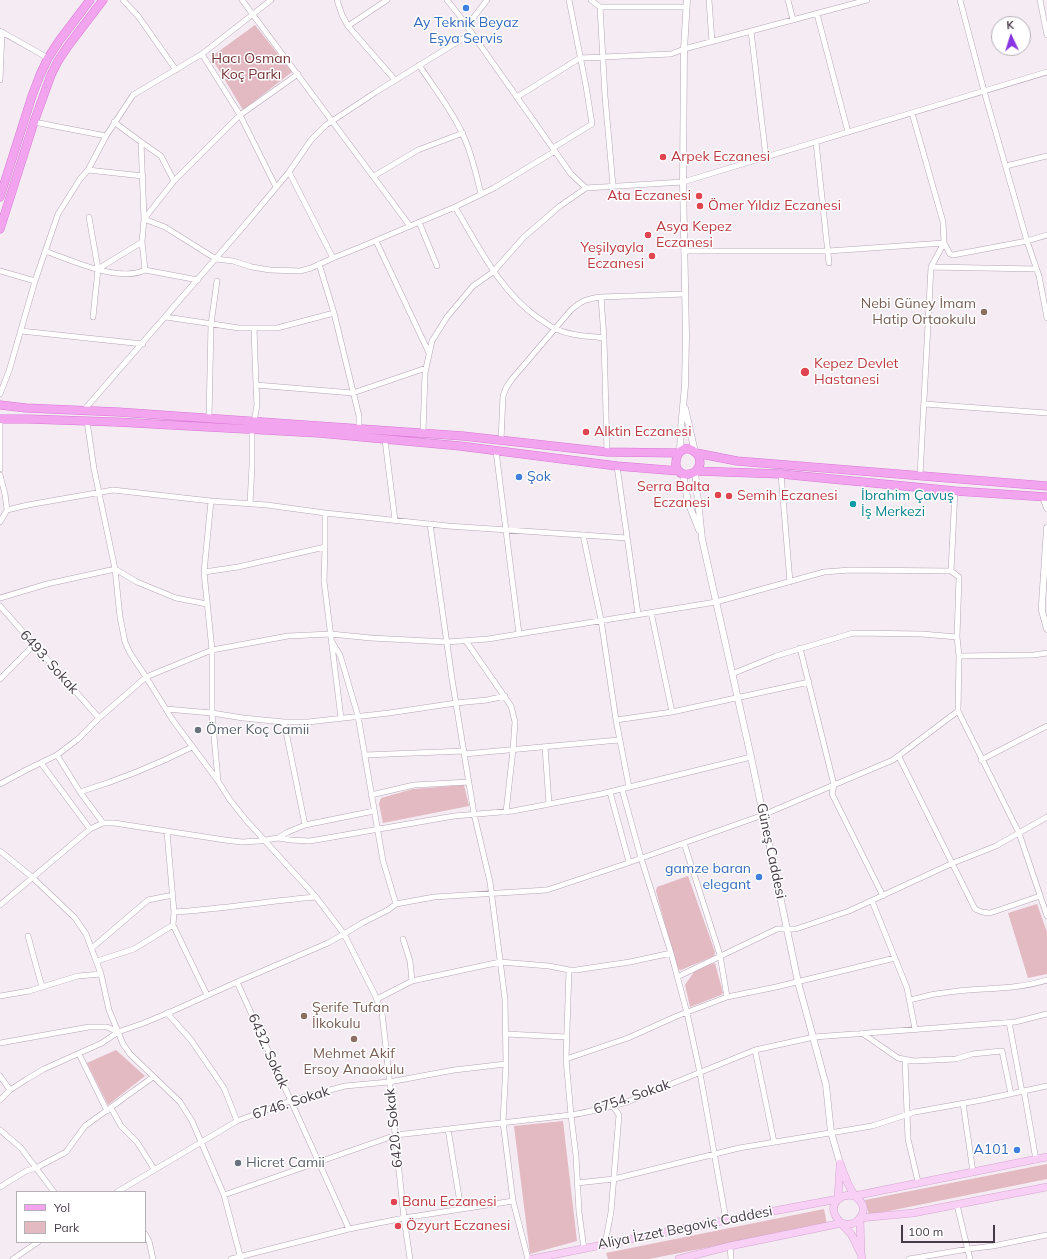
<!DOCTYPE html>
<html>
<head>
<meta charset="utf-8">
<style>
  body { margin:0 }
  #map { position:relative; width:1047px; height:1259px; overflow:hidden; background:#f4ebf3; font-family:Mulish,sans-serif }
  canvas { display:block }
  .legend { position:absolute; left:16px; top:1191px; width:130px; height:52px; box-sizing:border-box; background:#fff; border:1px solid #b5b0b5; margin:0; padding:5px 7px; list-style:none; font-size:12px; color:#463a47 }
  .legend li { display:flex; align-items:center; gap:8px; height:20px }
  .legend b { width:20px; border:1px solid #b5b0b5 }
  .north { position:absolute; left:991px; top:16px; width:40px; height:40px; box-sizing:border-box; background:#fff; border:1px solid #b5b0b5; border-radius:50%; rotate:356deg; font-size:11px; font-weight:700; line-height:16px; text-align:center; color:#463a47 }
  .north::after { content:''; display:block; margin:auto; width:14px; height:18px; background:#8834e2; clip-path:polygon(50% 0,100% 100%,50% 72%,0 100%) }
  .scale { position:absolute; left:901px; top:1225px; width:94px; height:18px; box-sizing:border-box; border:2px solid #463a47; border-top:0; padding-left:5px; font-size:12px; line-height:14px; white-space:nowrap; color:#463a47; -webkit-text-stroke:3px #fff; paint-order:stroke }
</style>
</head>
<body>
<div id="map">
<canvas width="1047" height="1259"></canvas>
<ul class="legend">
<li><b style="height:5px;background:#f3a4ef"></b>Yol</li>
<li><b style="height:11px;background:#e3b9c2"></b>Park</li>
</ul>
<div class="north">K</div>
<div class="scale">100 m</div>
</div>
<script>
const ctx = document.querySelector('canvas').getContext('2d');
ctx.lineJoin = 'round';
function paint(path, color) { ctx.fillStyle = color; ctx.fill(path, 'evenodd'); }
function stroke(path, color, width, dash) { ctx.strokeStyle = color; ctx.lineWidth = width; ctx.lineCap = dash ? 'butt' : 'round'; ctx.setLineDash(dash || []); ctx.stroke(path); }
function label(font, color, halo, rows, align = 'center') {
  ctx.font = font + ' Mulish,sans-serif'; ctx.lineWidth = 3; ctx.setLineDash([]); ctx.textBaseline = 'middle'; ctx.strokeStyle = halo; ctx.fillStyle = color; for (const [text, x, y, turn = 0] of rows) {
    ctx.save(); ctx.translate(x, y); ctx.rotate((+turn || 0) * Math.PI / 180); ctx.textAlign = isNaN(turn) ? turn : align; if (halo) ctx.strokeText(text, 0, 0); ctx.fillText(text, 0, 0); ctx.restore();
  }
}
paint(new Path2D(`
  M255 25 292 72 243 110 211 57Z
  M464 785 469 806 383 823 379 804 381 798 413 789Z
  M688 876 715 952 714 956 681 970 677 969 656 891 657 887Z
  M1037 904 1047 932V974L1028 978 1008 913Z
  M715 963 723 993 721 995 690 1007 685 985 696 969Z
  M116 1050 145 1076 108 1105 87 1063Z
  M563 1121 577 1241 530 1254 514 1126Z
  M1047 1164V1179L869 1215 865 1200Z
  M824 1209 827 1224 649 1259H608L606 1253Z`), '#e3b9c2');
const minor = new Path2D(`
  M123 0 138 16 176 70
  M242 0 410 226
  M337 0 342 15 348 26 395 80
  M447 0 459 15 571 174 586 188 683 182 1047 72
  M591 0 600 7 605 96 613 186
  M709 0 712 42
  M788 0 793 20
  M960 0 984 91 1027 241 1039 276 1047 318
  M1040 0 1047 35
  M600 7H687
  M817 14 848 132
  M348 26 387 0
  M467 26 487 0
  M0 31 48 58
  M751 31 766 157
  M202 54 240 115 276 187
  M419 65C434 88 452 110 463 135 472 154 476 174 481 194
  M0 80 2 32
  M517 97 580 58 671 54 684 49 867 0
  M912 113 943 222 944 243 931 267 920 476
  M34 122 106 136
  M114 122 141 142 161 156 174 181
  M141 142 144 219 165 227 216 259 233 261 252 267 270 270 300 271 311 268 333 258 363 246 455 207 494 188 555 151
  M816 142 829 263
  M553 148 592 124 586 86 569 0
  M1006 166 1047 156
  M88 170 143 176
  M289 172 333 258
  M374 176 418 150 463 133
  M455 207C479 247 499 290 538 318 544 321 550 327 556 329 571 336 588 336 604 338
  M89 217 98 269 93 317
  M419 222 437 266
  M376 241 429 353
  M45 251C71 260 119 283 145 270
  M684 251H828L944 243 950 254 953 255 1027 241 1047 235
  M319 264 334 313 359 416V429
  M931 267 1036 269
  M98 269 142 242
  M0 271 35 281
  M198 280 145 270 142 242 144 219 174 181 240 115 298 74
  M601 297 604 338 607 452
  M166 317 239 328H277L334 313
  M254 328 256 385 353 393 426 368
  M21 331 143 344
  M0 394 9 371 35 281 58 214 80 179 88 170 106 136 133 95 202 54 271 0
  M925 404 1047 413
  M84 410 243 227 289 172 311 140 326 125 376 92 472 33
  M209 418 211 324 217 281
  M87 421 94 469 115 569 120 617 125 642 130 653 146 677 172 719 218 781 230 800 246 820 316 897 344 934 375 995 382 1013 385 1039 404 1218 410 1259
  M254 422 257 405 256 385
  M423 433 425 373 432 341 447 317 473 286 493 272 524 237 560 206 586 188
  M385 440 395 520
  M501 440 503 396 506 388 512 379 571 310C582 300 587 299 601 297L685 294
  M496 451 519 634
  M617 466 638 614
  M0 469V419
  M781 474 790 582
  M0 475 5 494 7 510 0 522
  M955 491 951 571 959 577 957 637 959 656 958 711
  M211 501 204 572 212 650V713L218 781
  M250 504 252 465V430
  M7 510 28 505 113 490 211 501 267 505 325 513 448 526 627 538
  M430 524 452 679 474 814 490 882 505 999 506 1064 503 1122 513 1201 528 1259
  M583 535 601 620 616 720 629 787
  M325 547 324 581 341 718
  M204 572 238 567 325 547V513
  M0 598 47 584 115 569 137 582 176 598 207 604
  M0 606 99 718
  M651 612 672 712
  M466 641 511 706 515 722 513 750 506 812
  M332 642 340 655 358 716 383 861 396 904
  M800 648 834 785 832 794 883 896
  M959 656 1034 655 1047 653
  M732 674 776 656 853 633 922 634 957 637
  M0 679 34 645
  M166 709 212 713 243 718 284 722H308L389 713 456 703 487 700 505 696
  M616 720 672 712 809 682
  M284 722 305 825
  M545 747 549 804
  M464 754 619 740
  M57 755 80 792C119 780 156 765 192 747
  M365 755 464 751
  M899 757 975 909 982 912 990 913 1040 896
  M981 760 1047 726
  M41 763 90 829
  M0 784 26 770 57 755 78 739 99 718 146 677 212 650 288 636 331 634 371 638 447 642 488 639 716 602 824 572 850 570 951 571
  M80 792 103 823
  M610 792 629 862
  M371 795 414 785 469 782
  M167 832 174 912 173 925 207 995
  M278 838 291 840 310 841 454 816 513 811 601 794 751 757
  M684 843 720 955 727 997
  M0 851 32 877 75 918 86 934 101 974 109 1010 123 1044 130 1054 180 1102 192 1121 224 1195 241 1259
  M872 901 907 988 915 1029
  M0 905 90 829 103 823H114L225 840 242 842 259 841 278 838 288 832 305 825 374 811
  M174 912C222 909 268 901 316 897
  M28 936 42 987
  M403 939 410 961 412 981
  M92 948 148 900 173 895
  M671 953 687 1013 700 1073 726 1220
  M97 961 134 949 173 925
  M569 970 566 1059 571 1115 576 1156 579 1212 584 1249
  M677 977 777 929H796L849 911 953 863 996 846 1047 817
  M237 982 349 1229
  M0 996 29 991 78 976 101 974
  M377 999 412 981 500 962 549 966 569 970H576L630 962 671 953 641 858 622 789
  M909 1000C920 998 931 994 943 993 977 987 1013 991 1047 980
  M167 1013 191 1040 224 1088 237 1121
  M1009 1022 1022 1092
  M862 1033 898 1058 914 1061 956 1059 972 1054 1002 1051 1011 1094
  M506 1034 566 1037
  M0 1043 89 1027H107L118 1032
  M755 1050 774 1142
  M79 1054 107 1111
  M566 1059 628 1038 677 1016 727 997 776 987 895 958
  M905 1059 908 1139 918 1182
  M0 1076 10 1090
  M1024 1091 1036 1160
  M0 1100 10 1090 27 1079 44 1069 102 1043 118 1032 144 1023 175 1010 237 982 328 943 344 934 362 923 388 910 396 904 434 897 547 890 622 865 763 815 893 760 958 711 1019 833 1047 916
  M963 1103 973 1172
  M111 1108 121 1126 137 1142 154 1169
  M448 1129 461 1209
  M0 1130 21 1148 54 1192
  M577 1183 614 1179 739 1148 872 1126 915 1112 982 1100 1047 1086
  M0 1187 26 1171 36 1168 66 1152 85 1126 153 1077
  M117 1192 237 1121 290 1101 345 1086 389 1082 454 1070 506 1064
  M224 1195 396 1135 571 1115C590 1112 609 1107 627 1102L755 1050 814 1037 1015 1022 1047 1014
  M957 1205 970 1259
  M145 1234 149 1241 153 1259
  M605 1244 611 1212 619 1115 613 1106
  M730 1246 731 1259
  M13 1259 38 1242
  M231 1259 349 1229 404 1218 513 1201
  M909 1259 968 1249 993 1246 1047 1235`);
const tertiary = new Path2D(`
  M685 408 695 452
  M680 452 681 428 685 386 686 336 683 182 684 49 687 0
  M695 472 702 539 751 757 798 982 826 1085 831 1132 840 1163
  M683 473 688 502 699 530
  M1043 497 1047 508
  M1047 528 1042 604V611L1047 629`);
const secondary = new Path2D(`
  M840 1163C844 1174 847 1184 853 1193 856 1198 861 1200 863 1206 864 1210 863 1214 860 1218L861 1254 862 1259
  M838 1199 840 1165
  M860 1218 913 1213 1047 1187
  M861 1254C857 1247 855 1240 851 1234 846 1228 837 1220 835 1215 829 1202 843 1193 854 1196L1047 1157
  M532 1259 747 1216 838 1199
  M679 1259 730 1246 842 1223C849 1225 856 1224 860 1218`);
const primary = new Path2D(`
  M0 197 32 96 40 75 48 58 59 41 90 0
  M0 229 34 122 51 75 58 61 68 46 103 0
  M0 405 26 408 118 412 463 436 607 452 679 453
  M0 419H28L116 422 319 433 460 446 617 466 679 471
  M696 453 737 461 1047 486
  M696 471 781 474 955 491 1047 497
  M695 472C664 486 675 431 698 455 701 461 701 466 696 471`);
stroke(minor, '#b5a5b5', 6);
stroke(tertiary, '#b5a5b5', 7);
stroke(secondary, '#d4a5d0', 8);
stroke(primary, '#d776d4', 9);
stroke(minor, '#fff', 5);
stroke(tertiary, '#fff', 6);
stroke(secondary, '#f9d0f5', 7);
stroke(primary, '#f3a4ef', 8);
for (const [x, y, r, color] of [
  [466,8,4,"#3f7fe0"],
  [663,157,4,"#e0444e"],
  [699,196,4,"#e0444e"],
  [700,206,4,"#e0444e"],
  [648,235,4,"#e0444e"],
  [652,256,4,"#e0444e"],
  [984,312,4,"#8d6e63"],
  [805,372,5,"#e0444e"],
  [586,432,4,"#e0444e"],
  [519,477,4,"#3f7fe0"],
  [718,495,4,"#e0444e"],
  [729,496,4,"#e0444e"],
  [853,504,4,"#0f9aa8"],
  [198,730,4,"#6b7280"],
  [759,877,4,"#3f7fe0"],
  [304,1016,4,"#8d6e63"],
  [354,1039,4,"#8d6e63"],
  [1017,1150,4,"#3f7fe0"],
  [238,1163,4,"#6b7280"],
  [394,1202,4,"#e0444e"],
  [398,1226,4,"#e0444e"]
]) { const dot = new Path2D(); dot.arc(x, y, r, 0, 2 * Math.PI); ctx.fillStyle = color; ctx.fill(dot); stroke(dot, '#fff', 1.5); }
label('14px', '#366cbe', '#fff', [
  ["Ay Teknik Beyaz",466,23,"center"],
  ["Eşya Servis",466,39,"center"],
  ["Şok",527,477,"left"],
  ["gamze baran",751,869],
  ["elegant",751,885],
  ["A101",1009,1150]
], 'right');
label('14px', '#733336', '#fff', [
  ["Hacı Osman",251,59],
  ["Koç Parkı",251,75]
]);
label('14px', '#be3a42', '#fff', [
  ["Arpek Eczanesi",671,157],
  ["Ata Eczanesi",691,196,"right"],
  ["Ömer Yıldız Eczanesi",708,206],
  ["Asya Kepez",656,227],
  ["Eczanesi",656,243],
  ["Yeşilyayla",644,248,"right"],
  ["Eczanesi",644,264,"right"],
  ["Kepez Devlet",814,364],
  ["Hastanesi",814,380],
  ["Alktin Eczanesi",594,432],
  ["Serra Balta",710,487,"right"],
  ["Eczanesi",710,503,"right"],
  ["Semih Eczanesi",737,496],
  ["Banu Eczanesi",402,1202],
  ["Özyurt Eczanesi",406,1226]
], 'left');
label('14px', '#785e54', '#fff', [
  ["Nebi Güney İmam",976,304],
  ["Hatip Ortaokulu",976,320],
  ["Şerife Tufan",312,1008,"left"],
  ["İlkokulu",312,1024,"left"],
  ["Mehmet Akif",354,1054,"center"],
  ["Ersoy Anaokulu",354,1070,"center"]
], 'right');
label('14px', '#0d838f', '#fff', [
  ["İbrahim Çavuş",861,496],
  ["İş Merkezi",861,512]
], 'left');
label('14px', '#463a47', '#fff', [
  ["6493. Sokak",49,662,48],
  ["Güneş Caddesi",771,851,78],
  ["6432. Sokak",268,1051,66],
  ["6754. Sokak",632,1097,-19],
  ["6746. Sokak",291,1103,-18],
  ["6420. Sokak",394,1128,-96],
  ["Aliya İzzet Begoviç Caddesi",685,1228,-11]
]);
label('14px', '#5b616d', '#fff', [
  ["Ömer Koç Camii",206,730],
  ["Hicret Camii",246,1163]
], 'left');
</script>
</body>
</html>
